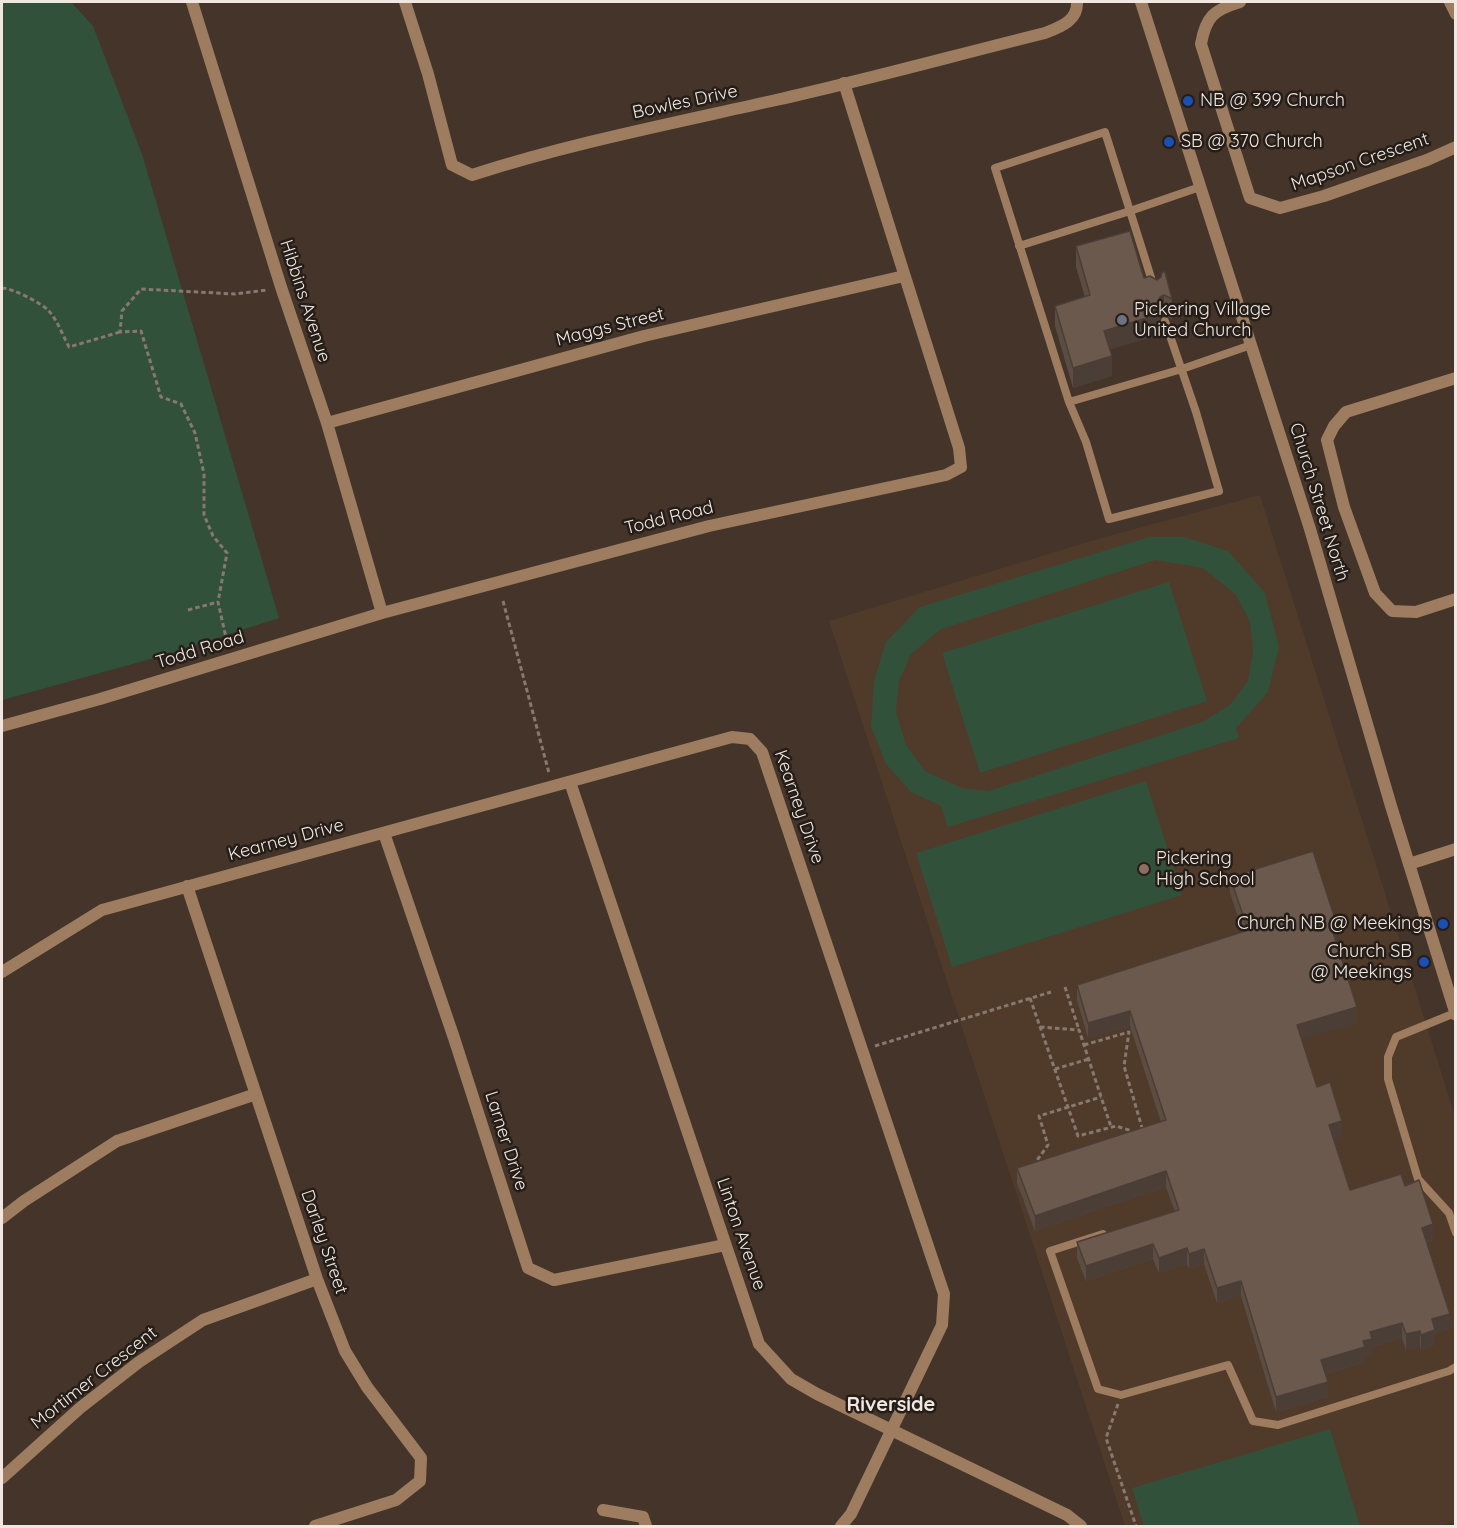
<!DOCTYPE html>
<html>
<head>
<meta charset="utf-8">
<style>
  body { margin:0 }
  #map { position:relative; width:1457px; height:1528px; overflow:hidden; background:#443429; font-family:Quicksand,sans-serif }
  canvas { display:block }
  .frame { position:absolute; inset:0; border:3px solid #f1e7e0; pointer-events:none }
</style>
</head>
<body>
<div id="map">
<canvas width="1457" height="1528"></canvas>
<div class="frame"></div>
</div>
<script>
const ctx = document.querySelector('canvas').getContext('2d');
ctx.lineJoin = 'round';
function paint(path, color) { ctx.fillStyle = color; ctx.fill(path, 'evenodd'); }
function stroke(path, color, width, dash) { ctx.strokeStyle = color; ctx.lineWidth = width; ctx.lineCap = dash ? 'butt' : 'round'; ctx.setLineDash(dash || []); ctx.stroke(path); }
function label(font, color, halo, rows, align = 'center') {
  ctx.font = font + ' Quicksand,sans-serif'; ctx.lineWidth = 5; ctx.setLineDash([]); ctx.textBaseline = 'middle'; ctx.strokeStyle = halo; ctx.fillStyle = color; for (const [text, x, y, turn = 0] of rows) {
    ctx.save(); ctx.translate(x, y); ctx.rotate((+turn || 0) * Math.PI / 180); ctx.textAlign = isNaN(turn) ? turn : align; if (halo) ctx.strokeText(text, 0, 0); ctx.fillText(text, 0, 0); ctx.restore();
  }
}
paint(new Path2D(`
  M1260 495 1455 1116V1522L1440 1526H1125L829 621 1094 540Z`), '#503a2a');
paint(new Path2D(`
  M2 2H71L93 26 142 154 279 618 158 657 2 700Z
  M1149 537H1184L1228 551 1265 593 1279 647 1268 692 1236 728 1239 738 948 827 941 806 911 792 886 764 871 726 874 681 886 642 920 607ZM1155 560 1203 568 1236 595 1250 622 1253 651 1248 681 1230 705 1202 722 989 791 962 788 925 771 906 745 896 712 899 681 911 654 941 629Z
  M1169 582 1207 701 980 773 942 653Z
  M1146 781 1182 895 952 967 916 853Z
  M1330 1429 1360 1526H1144L1132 1488Z`), '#32513b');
stroke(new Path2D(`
  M2 288C12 288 41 303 48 310 57 319 63 336 69 347L120 332
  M503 601 549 773
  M188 610 218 602
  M227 642 218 602 227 553 213 536 204 515V474L195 433 181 404 161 397 141 331 120 332 122 311 141 289 235 294 267 290
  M1065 987 1079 1030
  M1030 998 1078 1136 1116 1126 1135 1132
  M1040 1027 1079 1030 1111 1127
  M1084 1045 1129 1032 1124 1066 1143 1131
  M875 1046 1051 992
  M1055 1069 1089 1059
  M1033 1166 1048 1145 1039 1116 1101 1097
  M1118 1404 1106 1438 1136 1526`), '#877970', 3, [4.5, 3]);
stroke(new Path2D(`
  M1200 187 1130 211 1105 132 995 168 1069 402 1182 369 1251 345
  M1019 246 1130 211 1153 284
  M1069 402 1086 442 1109 519 1219 491 1196 412 1165 321
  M1455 1013 1396 1037 1388 1057V1079L1418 1179 1449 1213 1456 1233
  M1103 1234 1050 1251 1098 1389 1121 1395 1228 1365 1253 1421 1278 1425 1449 1371 1456 1367`), '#9d7c5f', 8);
stroke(new Path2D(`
  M192 2 281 287 327 423 382 613
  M405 2 428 74 452 165 472 175C571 143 674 123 776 100 866 80 956 55 1045 33 1060 27 1078 21 1077 2
  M1240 2C1214 10 1206 16 1201 44L1250 198 1280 208 1324 196 1427 160 1456 147
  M1450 2 1456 14
  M1456 378 1346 412 1334 426 1327 440 1344 507 1375 593 1392 611 1416 612 1456 599
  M327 423 644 336 904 276
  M2 726 100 699 382 613 709 526 946 475 961 467 959 448 844 83
  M570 782 759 1344 791 1379 817 1394 1067 1515 1081 1526
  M384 833 454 1038 528 1268 554 1280 725 1245
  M1409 864 1456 849
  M187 886 317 1279 345 1351 367 1387 421 1458 420 1481 396 1500 315 1526
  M2 972 102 910 732 737 750 739 762 752 944 1294 942 1325 851 1514 841 1526
  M2 1218 24 1201 117 1141 256 1094
  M2 1478 80 1408 139 1362 203 1320 317 1279
  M603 1510 643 1517 646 1526`), '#9d7c5f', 12);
stroke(new Path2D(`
  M1141 2 1310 529 1391 806 1456 1015`), '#9d7c5f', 12);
paint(new Path2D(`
  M1076 246 1144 278 1172 299V319L1164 315 1160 318 1159 323H1156V336L1110 349 1112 376 1073 388 1055 326V306L1085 297 1076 267Z
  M1230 877 1337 940H1336L1357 1023 1301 1038 1317 1087 1342 1137 1333 1139 1350 1190 1405 1186 1433 1240 1427 1242 1450 1329 1435 1333V1345L1421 1350 1420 1346 1406 1350 1402 1338 1372 1347V1354L1365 1356V1362L1325 1374 1328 1397 1276 1412 1241 1296 1217 1303 1204 1264 1189 1269 1187 1264 1159 1273 1153 1259 1086 1281 1077 1258V1242L1175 1212 1166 1187 1035 1231 1017 1183V1168L1161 1122 1130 1026 1088 1038 1077 1000V985L1243 932 1230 893Z`), '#5c4d42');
paint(new Path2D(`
  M1164 295V315L1160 318 1159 323H1156V336L1104 351V331L1153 304Z
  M1112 356V376L1073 388V368Z
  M1337 925V940L1331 942V926Z
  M1357 1007V1023L1297 1040V1025Z
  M1130 1011V1026L1088 1038V1023Z
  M1342 1121V1137L1329 1141V1125Z
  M1166 1171V1187L1035 1231V1216Z
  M1433 1224V1240L1422 1243V1228Z
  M1153 1244V1259L1086 1281V1266Z
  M1187 1248V1264L1159 1273V1258Z
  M1204 1249V1264L1189 1269V1254Z
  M1241 1281V1296L1217 1303V1288Z
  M1450 1314V1329L1435 1333V1345L1421 1350V1335L1432 1319Z
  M1402 1323V1338L1372 1347V1354L1365 1356V1362L1321 1375V1360L1363 1341 1370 1332Z
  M1420 1331V1346L1406 1350V1334Z
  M1328 1382V1397L1276 1412V1397Z`), '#4b3e36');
const building = new Path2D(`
  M1130 231 1144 278 1150 276 1157 280 1161 277 1162 272H1165L1172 299 1164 295 1160 297 1159 302 1153 304 1156 315 1104 331 1112 356 1073 368 1055 306 1090 295 1076 246Z
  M1313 851 1337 925 1331 926 1357 1007 1297 1025 1317 1087 1330 1082 1342 1121 1329 1125 1350 1190 1401 1174 1405 1186 1419 1180 1433 1224 1422 1228 1450 1314 1432 1319 1435 1330 1421 1335 1420 1331 1406 1334 1402 1323 1370 1332 1372 1339 1363 1341 1365 1347 1321 1360 1328 1382 1276 1397 1241 1281 1217 1288 1204 1249 1189 1254 1187 1248 1159 1258 1153 1244 1086 1266 1077 1242 1179 1210 1166 1171 1035 1216 1017 1168 1166 1120 1130 1011 1088 1023 1077 985 1248 930 1230 877Z`);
paint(building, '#6b594d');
stroke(building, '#4b3e36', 1.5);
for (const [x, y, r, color] of [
  [1188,101,6,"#1a4fb4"],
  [1169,142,6,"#1a4fb4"],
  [1122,320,6,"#6b7280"],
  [1144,869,6,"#8d6e63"],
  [1443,924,6,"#1a4fb4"],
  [1424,962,6,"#1a4fb4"]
]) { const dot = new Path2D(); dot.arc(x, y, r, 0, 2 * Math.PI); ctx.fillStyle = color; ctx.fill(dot); stroke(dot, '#251d18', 2); }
label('18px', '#f1e7e0', '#251d18', [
  ["NB @ 399 Church",1200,101],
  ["SB @ 370 Church",1181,142],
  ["Pickering Village",1134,310],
  ["United Church",1134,331],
  ["Pickering",1156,859],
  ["High School",1156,880],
  ["Church NB @ Meekings",1431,924,"right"],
  ["Church SB",1412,952,"right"],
  ["@ Meekings",1412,973,"right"]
], 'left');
label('18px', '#f1e7e0', '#251d18', [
  ["Bowles Drive",685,102,-12],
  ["Mapson Crescent",1360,162,-19],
  ["Hibbins Avenue",305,301,72],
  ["Maggs Street",610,327,-14],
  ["Church Street North",1319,502,73],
  ["Todd Road",669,518,-14],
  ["Todd Road",200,650,-17],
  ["Kearney Drive",799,807,71],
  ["Kearney Drive",286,840,-15],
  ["Larner Drive",506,1141,72],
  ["Linton Avenue",741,1234,71],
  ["Darley Street",324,1242,71],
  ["Mortimer Crescent",94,1378,-38]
]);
label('bold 20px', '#f1e7e0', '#251d18', [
  ["Riverside",891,1405]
]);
</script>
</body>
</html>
